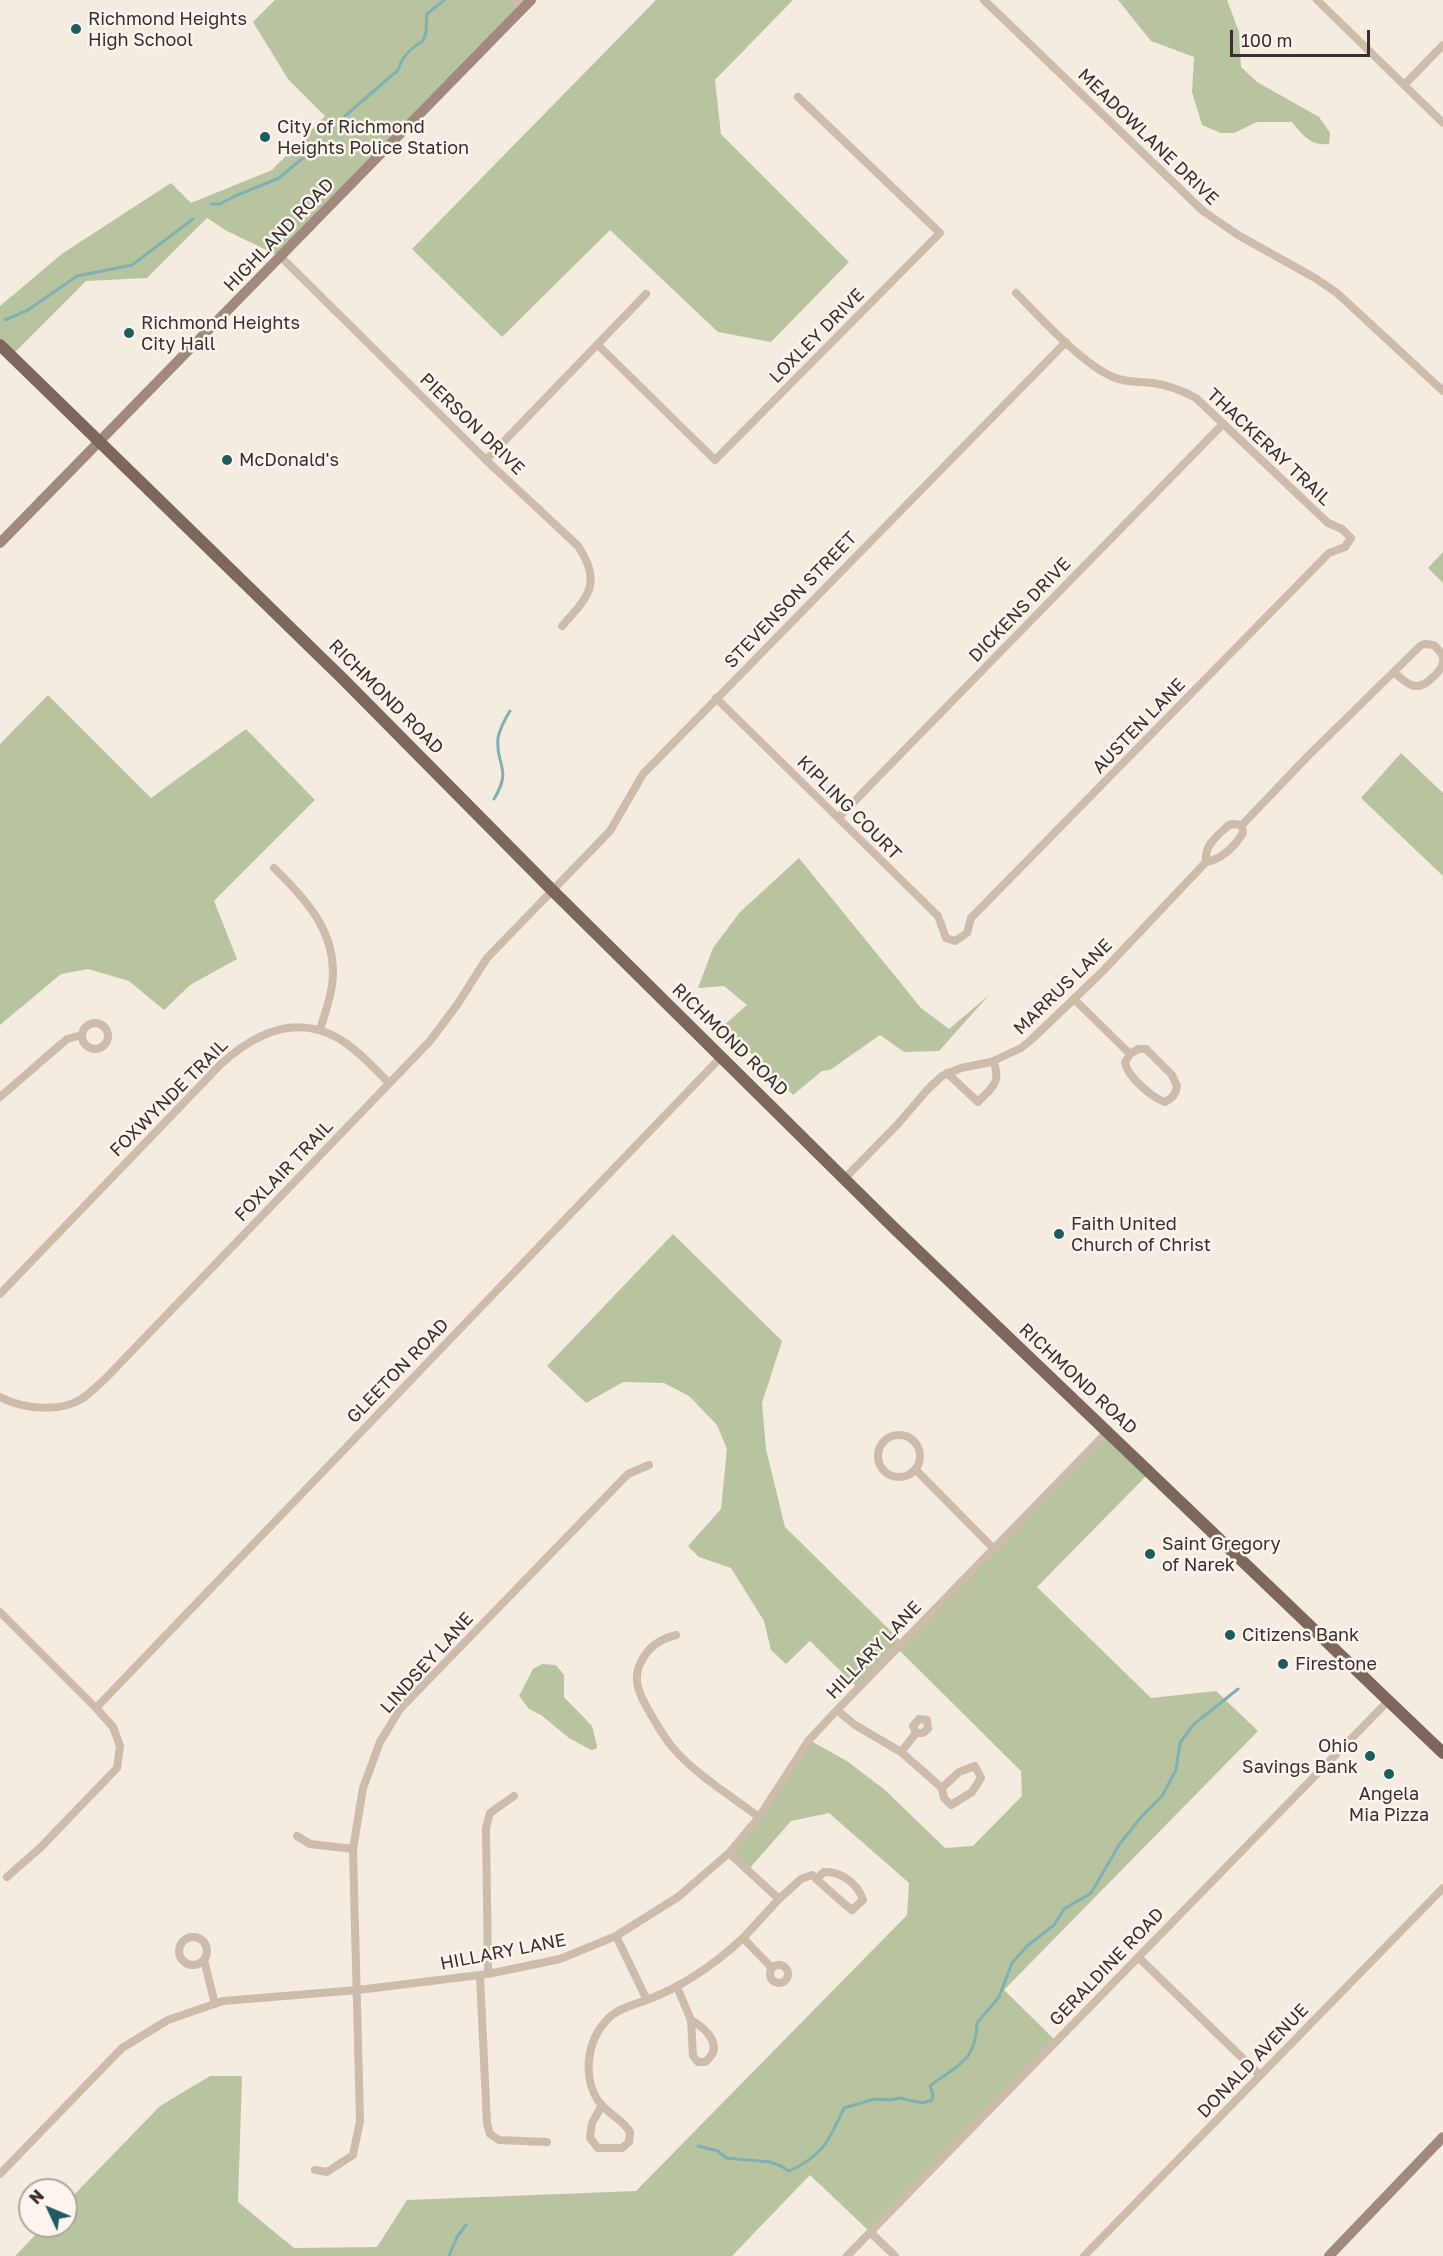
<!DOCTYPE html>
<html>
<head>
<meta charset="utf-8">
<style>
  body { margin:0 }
  #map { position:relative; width:1443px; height:2256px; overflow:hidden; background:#f4ebe1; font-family:"Golos Text",sans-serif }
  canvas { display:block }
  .north { position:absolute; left:18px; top:2178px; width:60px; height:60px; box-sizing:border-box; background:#fbf5ee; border:2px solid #aea6a0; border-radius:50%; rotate:314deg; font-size:16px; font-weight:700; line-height:24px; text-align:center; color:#3b302b }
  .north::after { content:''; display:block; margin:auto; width:21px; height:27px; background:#1f5a5e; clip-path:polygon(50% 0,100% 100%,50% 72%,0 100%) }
  .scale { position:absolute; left:1230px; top:30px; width:140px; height:27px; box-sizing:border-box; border:3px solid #3b302b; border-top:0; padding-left:8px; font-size:18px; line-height:21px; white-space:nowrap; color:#3b302b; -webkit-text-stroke:4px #fbf5ee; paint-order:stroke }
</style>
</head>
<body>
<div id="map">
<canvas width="1443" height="2256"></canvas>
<div class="north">N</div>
<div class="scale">100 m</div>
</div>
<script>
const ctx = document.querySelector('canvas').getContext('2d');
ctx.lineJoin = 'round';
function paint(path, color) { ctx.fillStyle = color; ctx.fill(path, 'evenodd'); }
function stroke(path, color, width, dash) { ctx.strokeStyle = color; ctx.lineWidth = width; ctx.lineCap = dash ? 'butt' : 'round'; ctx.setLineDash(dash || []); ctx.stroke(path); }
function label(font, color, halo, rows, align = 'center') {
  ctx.font = font + ' "Golos Text",sans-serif'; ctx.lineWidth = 5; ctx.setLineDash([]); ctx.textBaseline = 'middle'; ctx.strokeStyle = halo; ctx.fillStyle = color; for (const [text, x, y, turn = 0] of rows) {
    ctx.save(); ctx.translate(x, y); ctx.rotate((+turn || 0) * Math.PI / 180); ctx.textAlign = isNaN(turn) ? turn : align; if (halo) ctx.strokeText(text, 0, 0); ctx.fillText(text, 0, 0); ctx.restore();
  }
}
paint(new Path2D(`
  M275 0H531L281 257 227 231 207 218 147 278 86 281 11 356 0 345V306L63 253 171 183 191 203 272 170 325 116 288 79 253 22Z
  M656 0H793L715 80 721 134 849 262 771 342 718 332 610 230 502 337 412 249Z
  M1118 0H1227L1239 32 1241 67 1257 82 1319 117 1330 133 1329 144C1310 146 1303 135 1292 122H1257L1234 133H1221L1202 125 1192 92 1194 57 1151 41Z
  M1443 552V583L1428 568Z
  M48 695 151 798 246 729 315 800 214 901 237 959 190 985 164 1010 129 981 88 969 61 974 0 1025V744Z
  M1401 753 1443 793V876L1361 798Z
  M799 858 921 1008 949 1029 989 995 939 1051 904 1052 880 1035 830 1070 822 1071 793 1095 723 1026 747 1005 724 986 698 988 713 948 740 912Z
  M673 1234 782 1341 762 1403 766 1449 785 1527 902 1642 1108 1431 1150 1472 1037 1587 1151 1698 1216 1691 1258 1731 1004 1990 1056 2041 870 2232 810 2175 732 2256H15L44 2226H66V2203L160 2106 210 2076H242L238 2202 294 2248 377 2247 407 2200 636 2191 907 1915 909 1883 829 1813 791 1821 748 1870 729 1853 759 1817 809 1740 847 1761 885 1790 945 1848 973 1846 1022 1796 1021 1771 897 1648 858 1688 810 1641 786 1664 771 1650 764 1621 731 1568 699 1557 688 1546 721 1509 727 1449 717 1425 689 1396 664 1383 623 1382 586 1403 547 1366Z
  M542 1664 556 1665 564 1675V1697L592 1726 597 1746 596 1749 591 1750 569 1738 541 1715 529 1709 519 1696 533 1669Z`), '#b8c4a0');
stroke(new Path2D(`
  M345 116 398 70C402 56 411 48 423 41L426 32 427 14 444 0
  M211 204H220L235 196 279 178 323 141
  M5 320 28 310 77 276 132 265 193 219
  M494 799C513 768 495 765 498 738 500 728 505 719 510 711
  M698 2146 718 2151 726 2158 770 2162 781 2166 789 2171C823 2156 829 2140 844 2108L875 2099 891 2100 899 2098 923 2103 932 2100 933 2094 930 2086C957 2065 976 2062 977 2023L999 1997 1012 1963 1027 1946 1054 1925 1064 1909 1091 1893 1119 1845 1142 1816 1162 1796 1176 1770 1180 1743 1193 1725 1238 1689
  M449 2256 457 2237 466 2225`), '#7fb0b2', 3);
stroke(new Path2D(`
  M514 0 523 9
  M984 0 1203 211 1238 235 1315 278 1337 293 1443 391
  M1317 0 1443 123
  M1404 85 1443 45
  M281 257 486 460 578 546C603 583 588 597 562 626
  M598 345 715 460 940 233 798 97
  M486 460 646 294
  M1394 672C1407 684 1416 693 1431 679 1437 674 1441 670 1443 663
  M716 698 938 916 946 938 955 941 967 933 971 918 1329 553 1345 547 1351 538 1342 529 1328 523 1196 398C1183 391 1168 385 1153 383 1139 381 1126 383 1113 377 1082 364 1040 317 1016 293
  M839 817 1223 424
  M1242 825 1306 758 1420 646 1424 644 1434 645 1442 654 1443 659
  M274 868C307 900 339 935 332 985 330 1000 324 1016 320 1030
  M1074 999 1130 1054 1125 1062C1126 1075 1152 1098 1165 1102 1172 1099 1176 1094 1177 1086L1172 1075 1146 1049H1138L1130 1054
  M82 1036a13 13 0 1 1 26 0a13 13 0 1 1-26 0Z
  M947 1073 978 1102C992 1087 1002 1083 993 1061
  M0 1097 67 1039 82 1035
  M845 1178 897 1125 928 1089 942 1076 961 1068 991 1062 1021 1048 1031 1040 1102 972 1206 862C1223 859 1234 847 1243 833L1242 825 1233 824 1229 825C1217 836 1204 845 1206 862
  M0 1294 221 1064C253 1035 293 1014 336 1037 356 1048 373 1067 389 1083
  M0 1397C23 1409 61 1413 83 1398 91 1392 98 1385 105 1379L430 1041 457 1005 487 958 610 831 643 774 1066 342
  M878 1456a21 21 0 1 1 42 0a21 21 0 1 1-42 0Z
  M915 1469 994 1549
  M0 1612 96 1708 113 1727 120 1746 117 1768 40 1848 7 1877
  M676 1635C660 1639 648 1647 641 1662 631 1681 641 1697 650 1713 657 1725 664 1738 673 1748 695 1774 731 1796 759 1817
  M96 1708 722 1056
  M837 1710 855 1725 901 1752 942 1788 944 1798 951 1805 972 1792 981 1778 975 1766 959 1772 942 1788
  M901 1752 916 1733H923L928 1729 927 1720 919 1719 913 1726 916 1733
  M297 1836 310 1844 353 1849
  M729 1853 779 1899 743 1938 772 1968
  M779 1899 801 1879 812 1875C825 1887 838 1899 852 1910L863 1900C858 1884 841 1871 824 1872L816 1879
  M179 1951a14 14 0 1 1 28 0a14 14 0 1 1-28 0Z
  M1138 1957 1260 2075
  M204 1960 215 2004
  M770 1974a9 9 0 1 1 18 0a9 9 0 1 1-18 0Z
  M488 1974 486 1828 490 1813 514 1796
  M480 1975 487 2124 490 2134 499 2140 547 2142
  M677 1987 691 2020 693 2056 698 2062H705C725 2047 707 2029 691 2020
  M647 2000C684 1986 715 1964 743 1938
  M602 2105 592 2123 590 2138 598 2148H622L629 2142 630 2132C622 2118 605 2113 597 2099 583 2076 587 2041 606 2021 616 2009 633 2005 647 2000L616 1936
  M315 2170 327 2172 353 2155 360 2121 353 1849 363 1788 380 1742 400 1709 628 1474 649 1465
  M0 2174 122 2048 168 2020 223 2001 358 1990 488 1974 560 1959 616 1936 678 1897 729 1853 759 1817 809 1740 837 1710 1108 1431
  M870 2232 895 2256
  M847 2256 1389 1700
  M1084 2256 1443 1888`), '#cdbbac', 8);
stroke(new Path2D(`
  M0 543 531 0
  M1329 2256 1443 2137`), '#a18a7d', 10);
stroke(new Path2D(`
  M0 345 343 679 552 890 893 1227 1443 1753`), '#7d675c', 12);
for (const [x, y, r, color] of [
  [76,29,6,"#1f5a5e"],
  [265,137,6,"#1f5a5e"],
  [129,333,6,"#1f5a5e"],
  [227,460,6,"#1f5a5e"],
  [1059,1234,6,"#1f5a5e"],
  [1150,1554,6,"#1f5a5e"],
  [1230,1635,6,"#1f5a5e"],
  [1283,1664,6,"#1f5a5e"],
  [1370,1756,6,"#1f5a5e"],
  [1389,1774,6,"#1f5a5e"]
]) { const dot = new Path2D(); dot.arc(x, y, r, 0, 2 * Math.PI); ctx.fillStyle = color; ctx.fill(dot); stroke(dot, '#fbf5ee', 2); }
label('18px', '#3b302b', '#fbf5ee', [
  ["Richmond Heights",88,19],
  ["High School",88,40],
  ["City of Richmond",277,127],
  ["Heights Police Station",277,148],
  ["Richmond Heights",141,323],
  ["City Hall",141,344],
  ["McDonald's",239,460],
  ["Faith United",1071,1224],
  ["Church of Christ",1071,1245],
  ["Saint Gregory",1162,1544],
  ["of Narek",1162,1565],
  ["Citizens Bank",1242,1635],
  ["Firestone",1295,1664],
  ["Ohio",1358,1746,"right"],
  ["Savings Bank",1358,1767,"right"],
  ["Angela",1389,1794,"center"],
  ["Mia Pizza",1389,1815,"center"]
], 'left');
label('18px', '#3b302b', '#fbf5ee', [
  ["MEADOWLANE DRIVE",1148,137,44],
  ["HIGHLAND ROAD",279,235,-46],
  ["LOXLEY DRIVE",817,336,-45],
  ["PIERSON DRIVE",472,424,44],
  ["THACKERAY TRAIL",1269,447,43],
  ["STEVENSON STREET",791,600,-46],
  ["DICKENS DRIVE",1020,610,-46],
  ["RICHMOND ROAD",386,697,45],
  ["AUSTEN LANE",1139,726,-46],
  ["KIPLING COURT",849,808,45],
  ["MARRUS LANE",1063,987,-44],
  ["RICHMOND ROAD",730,1040,44],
  ["FOXWYNDE TRAIL",169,1098,-45],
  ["FOXLAIR TRAIL",284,1171,-46],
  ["GLEETON ROAD",398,1371,-46],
  ["RICHMOND ROAD",1078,1379,43],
  ["HILLARY LANE",874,1650,-46],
  ["LINDSEY LANE",427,1663,-48],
  ["HILLARY LANE",503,1952,-11],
  ["GERALDINE ROAD",1107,1967,-46],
  ["DONALD AVENUE",1253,2061,-46]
]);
</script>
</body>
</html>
